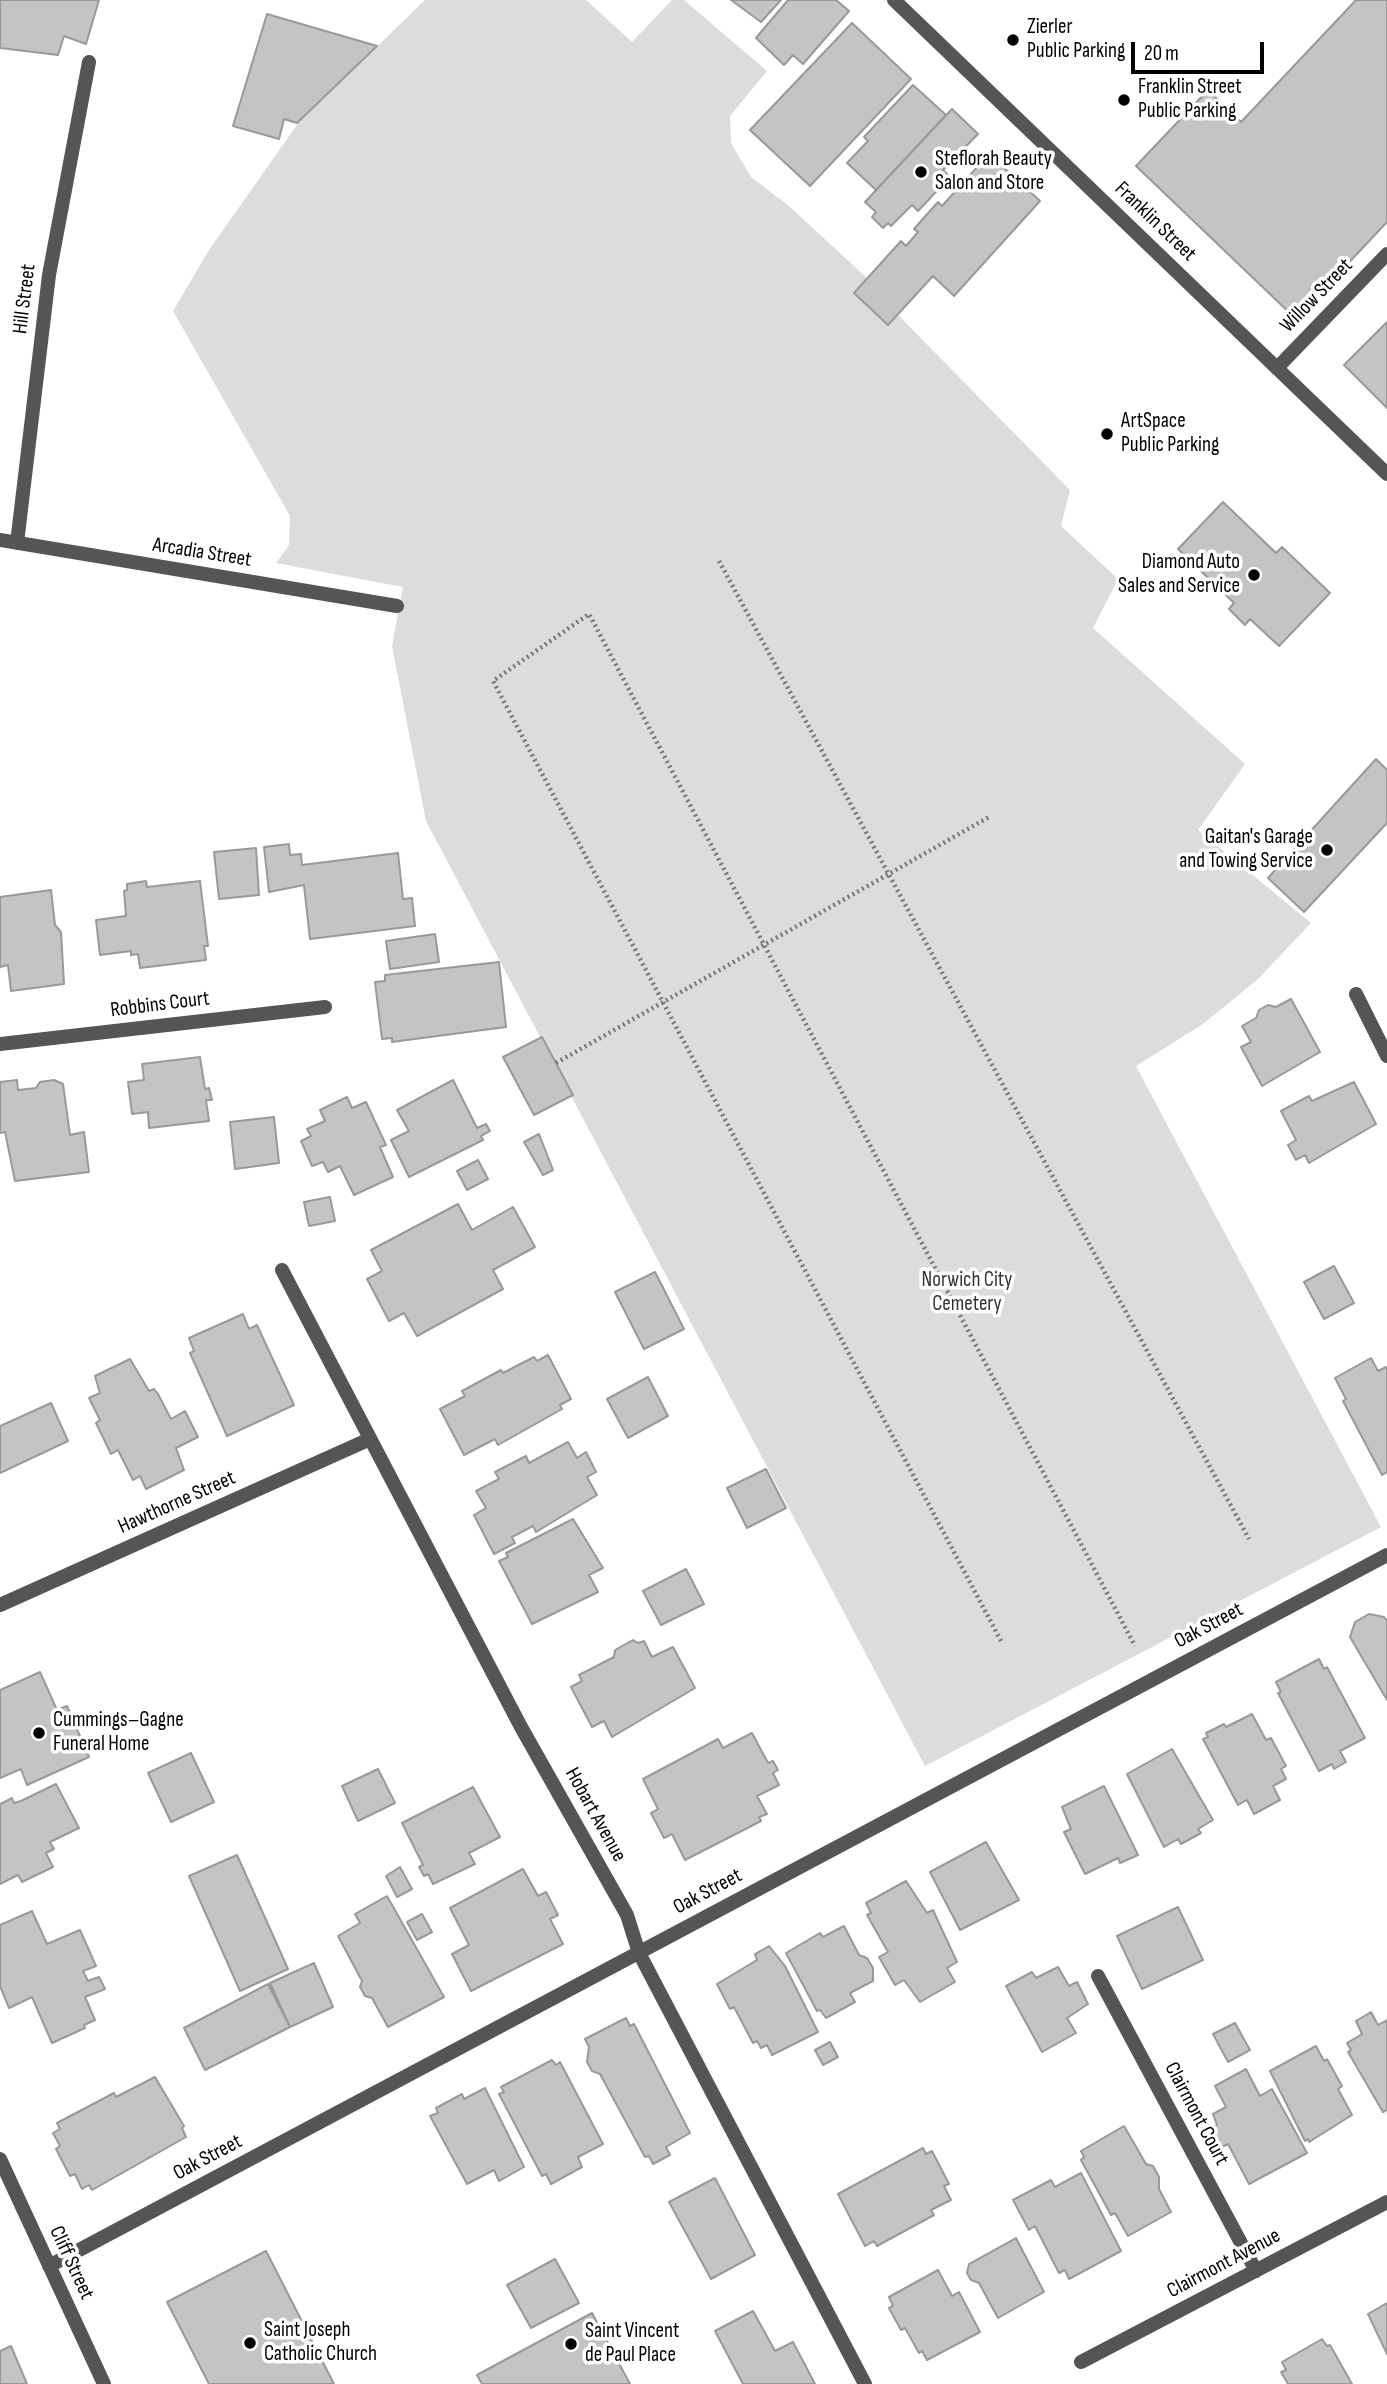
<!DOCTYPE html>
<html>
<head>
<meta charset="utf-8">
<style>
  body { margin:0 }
  #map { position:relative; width:1387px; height:2384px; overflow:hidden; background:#fff; font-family:"Sofia Sans Condensed",sans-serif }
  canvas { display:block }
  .scale { position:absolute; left:1131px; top:42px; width:133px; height:32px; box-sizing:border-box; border:4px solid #000; border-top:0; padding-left:9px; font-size:21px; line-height:24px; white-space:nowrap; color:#000; -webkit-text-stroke:5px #fff; paint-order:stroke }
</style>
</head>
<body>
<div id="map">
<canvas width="1387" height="2384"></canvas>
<div class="scale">20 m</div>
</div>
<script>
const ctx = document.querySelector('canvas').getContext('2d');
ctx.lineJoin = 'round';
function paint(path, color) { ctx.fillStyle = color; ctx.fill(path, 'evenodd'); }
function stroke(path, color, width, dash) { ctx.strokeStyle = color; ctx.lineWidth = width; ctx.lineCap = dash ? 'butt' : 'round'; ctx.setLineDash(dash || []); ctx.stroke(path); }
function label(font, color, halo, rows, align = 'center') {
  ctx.font = font + ' "Sofia Sans Condensed",sans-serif'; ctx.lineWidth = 7; ctx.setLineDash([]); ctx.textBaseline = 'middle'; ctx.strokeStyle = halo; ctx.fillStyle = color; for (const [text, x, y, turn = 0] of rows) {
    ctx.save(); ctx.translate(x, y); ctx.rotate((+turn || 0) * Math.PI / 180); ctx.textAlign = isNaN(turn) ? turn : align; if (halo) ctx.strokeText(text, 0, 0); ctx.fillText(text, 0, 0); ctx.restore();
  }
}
paint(new Path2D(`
  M425 0H586L632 42 672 0H684L767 71 730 116 731 143 751 177 789 206 867 278 854 293 888 324 898 315 1070 490 1061 526 1118 579 1093 628 1245 764 1198 830 1311 923 1258 979 1203 1024 1136 1066 1381 1527 925 1766 426 821 392 646 403 587 276 563 289 545 290 516 173 311 209 250 299 122Z`), '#dcdcdc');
const building = new Path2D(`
  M0 0H99L86 44 64 36 58 55 0 48Z
  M731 0H781L761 22Z
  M788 0H836L849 11 803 64 793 55 784 65 756 38Z
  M1356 0H1387V222L1296 319 1136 166 1208 90 1241 122Z
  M267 14 377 46 297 123 284 119 279 139 233 126Z
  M852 23 911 79 810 186 750 130Z
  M913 85 946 115 876 190 847 163 868 141 864 137Z
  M952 109 978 134 943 170 950 177 918 211 912 205 891 226 888 223 883 228 872 217 876 212 865 202Z
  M989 154 1040 201 954 296 933 276 888 325 854 293 901 241 906 246 918 232 914 229 938 202 942 206Z
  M1387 322V408L1344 365Z
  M1223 502 1276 553 1282 547 1330 593 1279 646 1250 619 1245 625 1229 609 1234 603 1178 549Z
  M1376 759 1387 770V823L1304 912 1268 878Z
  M289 844 290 855 301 854 302 865 398 853 403 899 412 898 415 926 310 939 304 885 269 892 264 847Z
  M256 848 259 895 219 899 214 852Z
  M146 881 147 887 200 881 208 946H204L206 960 140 968 138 954 131 955V951L100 955 96 920 126 916 124 891 127 890V884Z
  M51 890 55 925 61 932 64 984 11 991 8 965 0 967V897Z
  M435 934 439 962 390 969 386 941Z
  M499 962 506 1027 392 1042V1038L382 1039 375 982 385 981V975Z
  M1291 999 1320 1052 1262 1086 1241 1047 1251 1042 1242 1026 1256 1018 1259 1010 1268 1005 1276 1007Z
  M542 1037 573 1095 534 1115 503 1057Z
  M200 1057 205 1089 209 1088 212 1100H206L209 1121 149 1128 148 1112 132 1114 128 1082 144 1080 142 1064Z
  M17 1080 18 1090 36 1088 40 1082 54 1080 63 1084 70 1135 84 1132 89 1172 15 1181 5 1132 0 1133V1082Z
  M453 1080 477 1128 486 1124 490 1131 481 1136 483 1140 409 1177 391 1140 409 1131 397 1110Z
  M1354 1082 1376 1124 1309 1163 1305 1155 1296 1160 1288 1145 1296 1140 1281 1111 1309 1096 1312 1101Z
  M347 1097 352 1108 366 1102 386 1145 380 1147 393 1177 354 1195 340 1166 328 1172 323 1162 312 1166 301 1141 311 1136 307 1129 325 1121 320 1110Z
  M274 1117 279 1163 235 1169 230 1122Z
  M539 1134 553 1170 543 1175 524 1142Z
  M478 1160 488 1179 467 1190 457 1171Z
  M330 1197 335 1221 309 1226 304 1202Z
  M458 1204 472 1230 513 1207 535 1247 493 1270 503 1289 417 1336 404 1313 389 1321 367 1279 382 1271 371 1250Z
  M1334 1266 1354 1303 1324 1319 1304 1282Z
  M655 1272 684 1329 644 1349 615 1292Z
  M243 1314 249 1329 257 1325 294 1405 227 1436 190 1353 194 1351 189 1338Z
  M548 1355 571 1399 560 1405 562 1409 498 1445 495 1439 464 1455 440 1409 465 1396 462 1391 501 1370 503 1373 534 1357 537 1361Z
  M1371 1358 1378 1371 1386 1367 1387 1369V1472L1382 1475 1343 1401 1346 1399 1335 1378Z
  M130 1359 149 1391 154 1389 158 1394 171 1419 185 1411 198 1437 176 1448 184 1470 146 1489 140 1476 133 1480 118 1450 111 1454 96 1423 100 1420 89 1398 100 1393 95 1376Z
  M648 1377 668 1416 628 1438 607 1399Z
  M51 1403 68 1441 0 1473V1426Z
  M568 1442 577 1458 586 1452 596 1472 587 1477 597 1495 536 1532 533 1526 512 1537 515 1543 494 1554 474 1515 486 1508 476 1491 499 1479 495 1472 526 1456 529 1463Z
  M766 1469 786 1508 747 1528 727 1488Z
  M573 1519 603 1568 589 1575 598 1592 532 1624 499 1561 508 1557 506 1553Z
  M686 1569 704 1604 661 1625 643 1591Z
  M1369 1614 1384 1617 1387 1621V1700L1350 1637 1355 1622Z
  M633 1640 638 1643 644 1641 652 1657 673 1647 695 1688 612 1737 604 1721 592 1727 571 1687 582 1681 579 1675 614 1657 615 1650Z
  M1319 1659 1324 1669 1327 1667 1365 1738 1340 1751 1346 1762 1334 1769 1332 1764 1319 1771 1278 1693 1281 1692 1276 1682Z
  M40 1672 57 1710 67 1706 89 1757 27 1785 21 1769 0 1778V1690Z
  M1252 1714 1266 1740 1271 1738 1286 1766 1281 1769 1286 1779 1273 1786 1280 1800 1254 1814 1247 1800 1238 1805 1203 1739 1208 1737 1206 1733 1224 1724 1226 1727Z
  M752 1733 768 1763 773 1761 778 1770 773 1773 779 1785 757 1796 767 1814 759 1817 761 1821 685 1860 672 1834 664 1838 651 1813 658 1809 643 1779 718 1739 723 1748Z
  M1172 1749 1213 1820 1198 1829 1201 1833 1181 1844 1178 1839 1164 1847 1127 1774Z
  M191 1753 214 1802 171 1822 148 1773Z
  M378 1769 395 1803 358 1821 342 1786Z
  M56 1784 79 1828 50 1842 54 1849 46 1853 53 1867 22 1882 18 1875 0 1884V1804L12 1798 14 1803 21 1801Z
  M1104 1786 1138 1855 1120 1863 1118 1858 1085 1874 1064 1832 1071 1829 1062 1807Z
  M473 1787 500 1837 469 1853 475 1864 433 1884 428 1874 424 1876 419 1867 423 1865 402 1823Z
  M986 1842 1019 1900 960 1930 930 1872Z
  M237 1855 288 1969 240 1991 189 1876Z
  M400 1867 412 1889 397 1897 386 1876Z
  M523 1869 538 1896 546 1892 558 1915 550 1919 563 1944 471 1991 452 1954 469 1945 450 1908Z
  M906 1881 927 1913 933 1910 957 1962 947 1968 955 1982 920 2002 904 1980 895 1985 879 1957 888 1952 867 1915 871 1913 866 1903Z
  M387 1896 444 1997 388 2027 372 1998 365 1996 360 1987 362 1981 338 1936 360 1923 355 1914Z
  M1178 1907 1203 1960 1142 1989 1117 1936Z
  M32 1911 47 1944 80 1930 96 1966 83 1971 88 1981 99 1977 105 1989 85 1997 95 2020 84 2025 85 2028 52 2043 32 1997 9 2008 0 1986V1925Z
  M422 1914 432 1932 417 1940 407 1922Z
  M844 1926 859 1955 867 1958 873 1968V1981L850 1993 855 2002 826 2018 820 2010 817 2011 786 1953 820 1933 823 1937Z
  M769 1946 785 1966 818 2032 772 2055 767 2045 761 2048 757 2041 753 2043 734 2007 730 2009 717 1984 757 1960 755 1954Z
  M314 1963 333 2007 290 2027 270 1983Z
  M1058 1967 1069 1986 1077 1982 1088 2004 1067 2018 1076 2033 1042 2052 1006 1986 1032 1972 1036 1978Z
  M268 1984 290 2027 205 2070 184 2028Z
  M1371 2012 1378 2025 1387 2020V2110L1383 2112 1348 2052 1351 2050 1347 2043 1362 2034 1356 2021Z
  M626 2018 630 2026 634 2024 690 2133 666 2147 670 2155 653 2164 649 2156 645 2157 600 2074 592 2071 587 2062 589 2047 585 2039Z
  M1235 2023 1250 2050 1228 2062 1213 2034Z
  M830 2042 838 2057 823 2065 815 2050Z
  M1316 2046 1324 2061 1327 2059 1342 2086 1338 2089 1352 2115 1309 2142 1308 2139 1305 2141 1270 2071Z
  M552 2060 556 2065 560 2062 603 2144 578 2157 582 2167 551 2184 546 2174 542 2176 499 2094 504 2092 501 2087Z
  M1246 2069 1260 2096 1272 2089 1307 2153 1249 2184 1228 2144 1222 2147 1212 2127 1217 2125 1213 2114 1226 2107 1215 2086Z
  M155 2077 184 2126 182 2128 186 2137 92 2190 89 2185 82 2189 75 2174 70 2176 56 2149 60 2146 53 2133 60 2129 57 2123 114 2093 116 2097Z
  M485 2088 524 2167 499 2181 494 2170 467 2184 430 2116 438 2113 436 2108 462 2094 464 2099Z
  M1124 2126 1146 2164 1153 2166 1159 2177V2189L1171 2212 1128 2236 1115 2213 1111 2215 1081 2160 1084 2157 1081 2151Z
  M923 2148 926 2154 932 2151 949 2184 944 2186 951 2200 931 2210 934 2215 877 2246 874 2241 865 2246 838 2194Z
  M1081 2173 1121 2251 1069 2279 1065 2270 1059 2273 1035 2226 1029 2230 1013 2200 1051 2180 1055 2187Z
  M715 2178 755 2255 711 2279 669 2202Z
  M1016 2238 1044 2292 998 2318 979 2283 971 2280 967 2273 969 2264Z
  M266 2251 334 2384H209L167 2302Z
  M555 2259 579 2303 531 2328 507 2285Z
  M938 2270 952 2296 959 2292 980 2332 927 2360 922 2351 919 2353 905 2328 901 2330 889 2308 893 2306 889 2297Z
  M1387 2303V2354L1368 2314Z
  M753 2311 775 2351 793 2342 815 2384H743L715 2331Z
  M592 2313 630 2384H482L477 2375Z
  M1322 2339 1327 2346 1330 2345 1352 2384H1288L1281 2372 1286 2370 1282 2362Z
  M11 2346 27 2384H0V2351Z`);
paint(building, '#c4c4c4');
stroke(building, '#999', 2);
stroke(new Path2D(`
  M719 561 1249 1539
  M556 1063 989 817
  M1001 1641 493 681 589 614 1135 1646`), '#777', 4.5, [2, 3.5]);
stroke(new Path2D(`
  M1277 368 1387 254
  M0 540 397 606
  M17 543 49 275 89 62
  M1356 994 1387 1056
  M0 1044 325 1007
  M282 1270 521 1727 627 1915 639 1953 865 2384
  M0 1605 370 1439
  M1098 1976 1256 2271
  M0 2159 104 2384
  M49 2266 1387 1555
  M1081 2362 1387 2202`), '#555', 14);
stroke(new Path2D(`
  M894 0 1387 474`), '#555', 14);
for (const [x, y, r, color] of [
  [1013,40,7,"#000"],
  [1124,100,7,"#000"],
  [921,172,7,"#000"],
  [1107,434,7,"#000"],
  [1254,575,7,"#000"],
  [1327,850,7,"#000"],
  [39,1733,7,"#000"],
  [250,2343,7,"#000"],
  [571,2344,7,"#000"]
]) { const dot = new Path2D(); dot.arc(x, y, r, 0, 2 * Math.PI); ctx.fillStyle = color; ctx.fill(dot); stroke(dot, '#fff', 2.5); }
label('21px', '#000', '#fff', [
  ["Zierler",1027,28],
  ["Public Parking",1027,52],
  ["Franklin Street",1138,88],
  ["Public Parking",1138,112],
  ["Steflorah Beauty",935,160],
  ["Salon and Store",935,184],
  ["ArtSpace",1121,422],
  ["Public Parking",1121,446],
  ["Diamond Auto",1240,563,"right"],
  ["Sales and Service",1240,587,"right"],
  ["Gaitan's Garage",1313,838,"right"],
  ["and Towing Service",1313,862,"right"],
  ["Cummings–Gagne",53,1721],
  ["Funeral Home",53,1745],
  ["Saint Joseph",264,2331],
  ["Catholic Church",264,2355],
  ["Saint Vincent",585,2332],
  ["de Paul Place",585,2356]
], 'left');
label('21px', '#000', '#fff', [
  ["Franklin Street",1155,222,44],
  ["Willow Street",1317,296,-46],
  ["Hill Street",25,299,-83],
  ["Arcadia Street",202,553,9],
  ["Robbins Court",160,1005,-7],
  ["Hawthorne Street",177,1503,-24],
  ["Oak Street",1209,1626,-28],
  ["Hobart Avenue",595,1815,61],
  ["Oak Street",708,1892,-28],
  ["Clairmont Court",1196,2114,62],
  ["Oak Street",208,2158,-28],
  ["Cliff Street",71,2263,65],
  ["Clairmont Avenue",1224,2264,-28]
]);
label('21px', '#333', '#fff', [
  ["Norwich City",967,1281],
  ["Cemetery",967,1305]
]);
</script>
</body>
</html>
